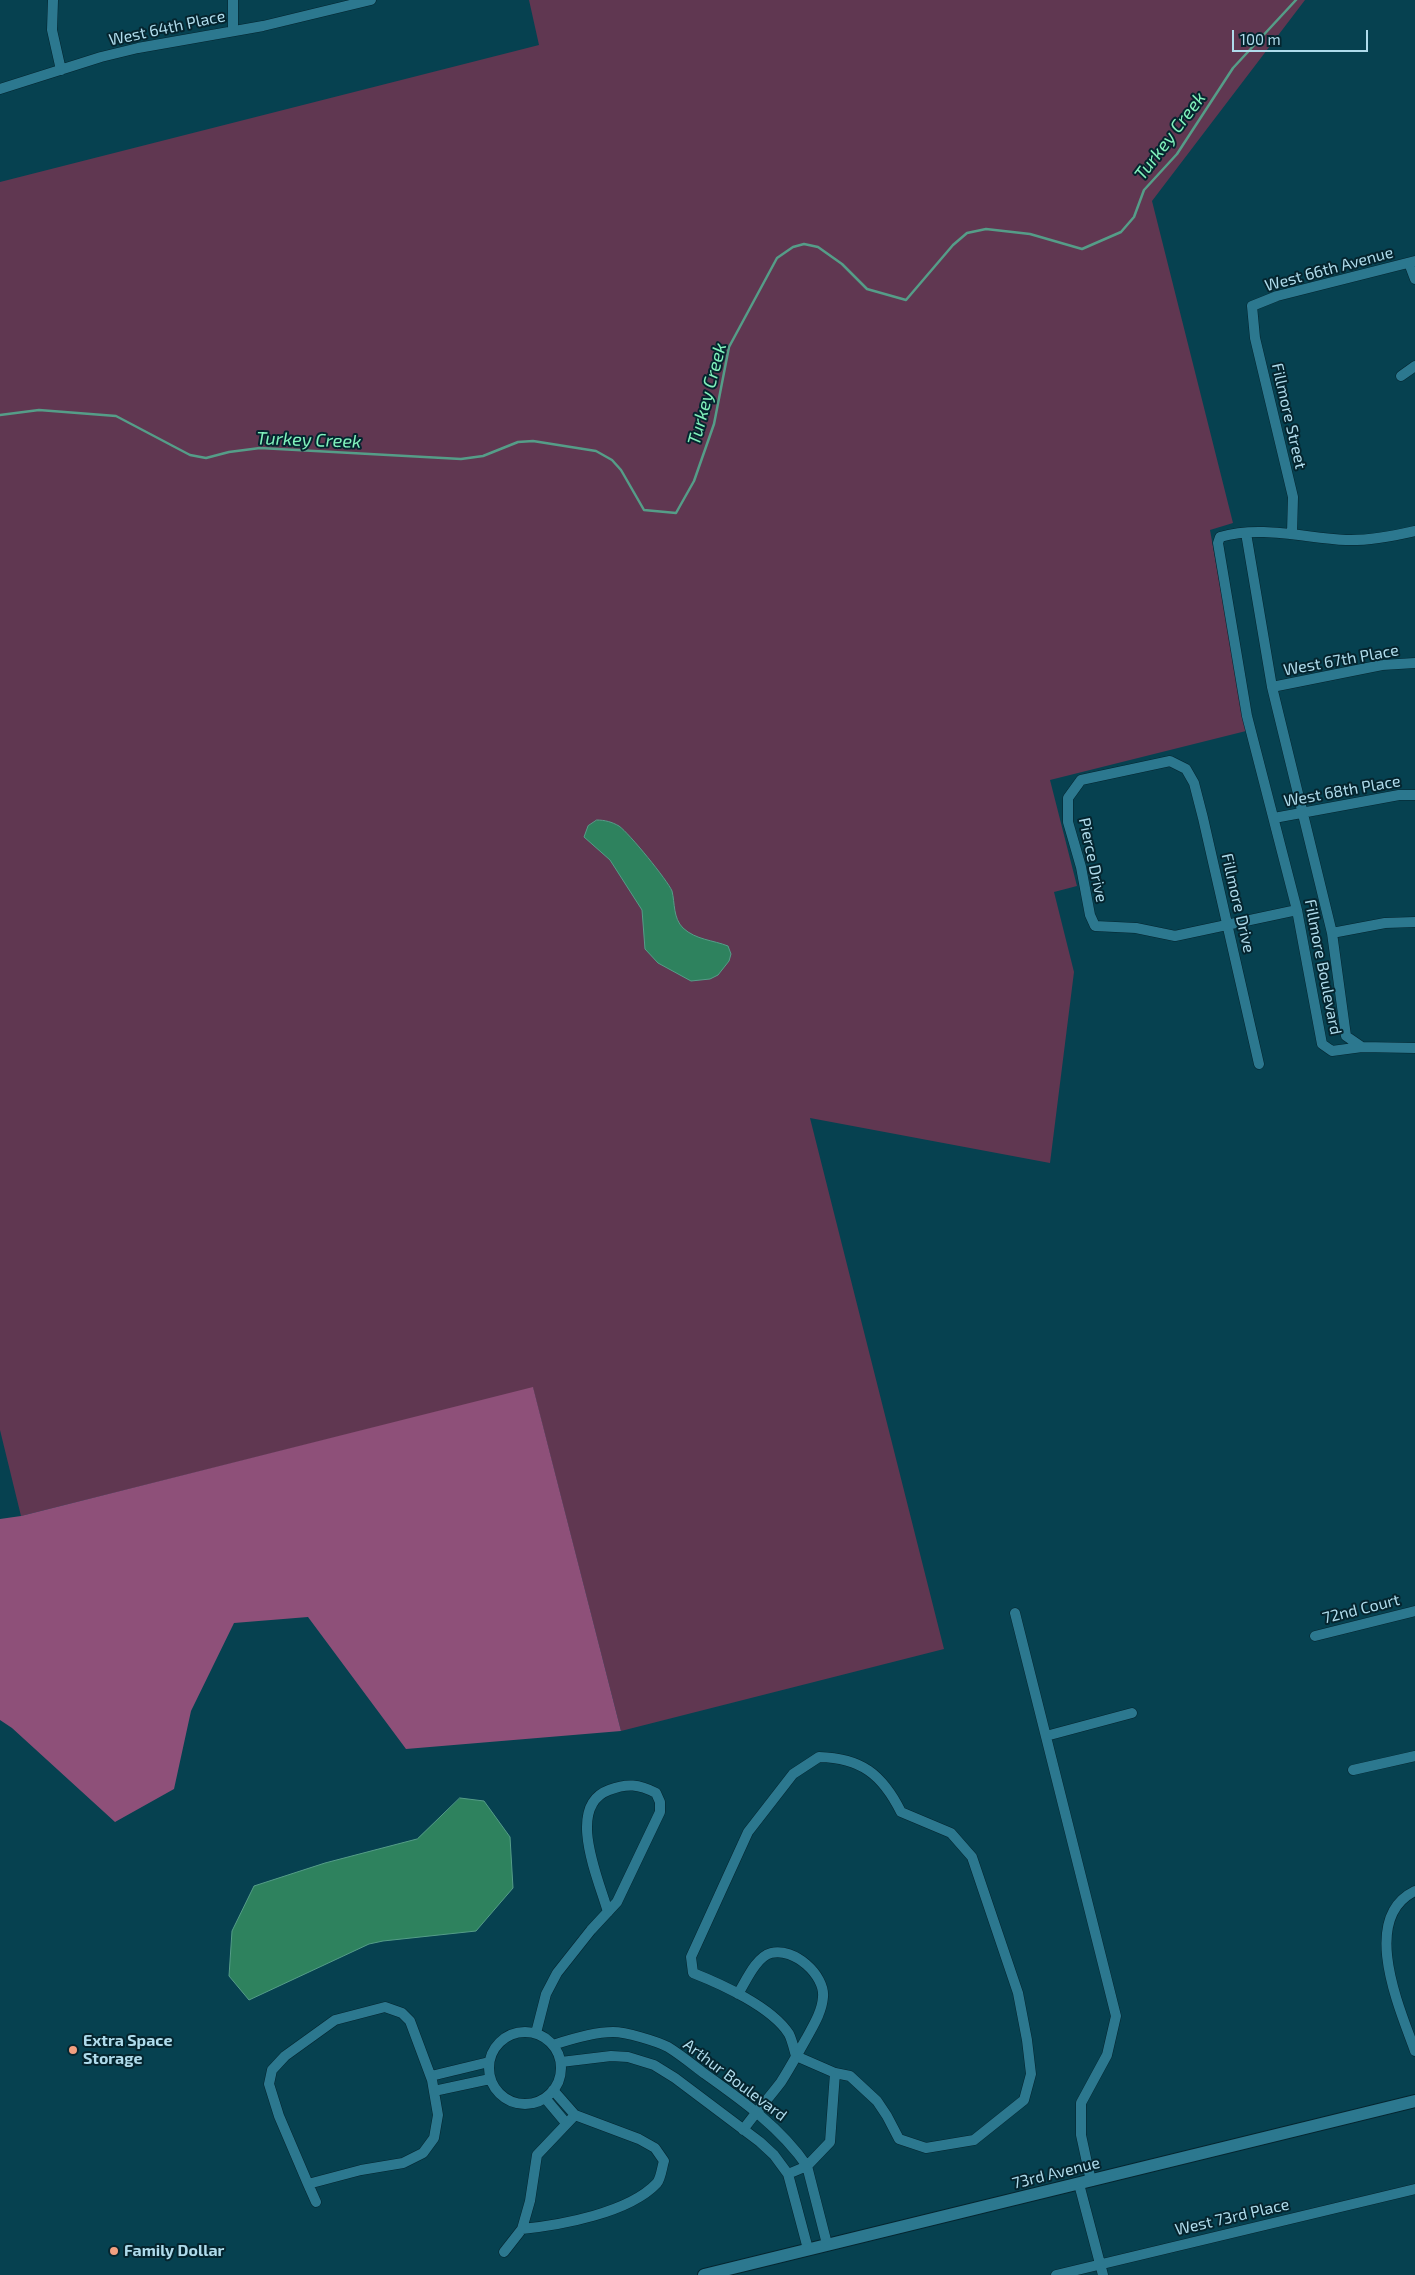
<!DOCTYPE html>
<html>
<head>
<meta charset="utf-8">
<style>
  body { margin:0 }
  #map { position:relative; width:1415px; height:2275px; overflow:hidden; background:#064150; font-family:"Exo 2",sans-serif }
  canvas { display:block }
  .scale { position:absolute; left:1232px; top:30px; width:136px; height:22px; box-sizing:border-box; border:2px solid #afdbeb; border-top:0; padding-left:6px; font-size:15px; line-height:18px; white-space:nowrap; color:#afdbeb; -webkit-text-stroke:4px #05252f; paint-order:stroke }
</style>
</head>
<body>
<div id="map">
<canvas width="1415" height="2275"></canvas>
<div class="scale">100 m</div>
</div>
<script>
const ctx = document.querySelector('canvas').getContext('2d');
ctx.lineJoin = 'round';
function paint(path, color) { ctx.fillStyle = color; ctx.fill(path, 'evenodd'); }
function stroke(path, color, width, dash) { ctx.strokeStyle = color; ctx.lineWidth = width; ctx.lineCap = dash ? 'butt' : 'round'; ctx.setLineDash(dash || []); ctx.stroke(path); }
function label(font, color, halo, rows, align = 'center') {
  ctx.font = font + ' "Exo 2",sans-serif'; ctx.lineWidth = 4; ctx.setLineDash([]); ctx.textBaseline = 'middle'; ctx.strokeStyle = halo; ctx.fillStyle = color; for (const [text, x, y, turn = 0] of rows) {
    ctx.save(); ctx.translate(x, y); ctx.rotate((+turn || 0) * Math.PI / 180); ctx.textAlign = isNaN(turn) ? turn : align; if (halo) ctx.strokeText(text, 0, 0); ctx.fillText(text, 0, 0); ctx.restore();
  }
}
paint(new Path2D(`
  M529 0H1305L1152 201 1233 523 1210 530 1246 731 1050 780 1077 886 1054 892 1074 972 1050 1163 810 1118 944 1649 621 1731 533 1388 21 1516 0 1430V182L539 45Z`), '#603751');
paint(new Path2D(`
  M533 1387 621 1731 406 1749 308 1617 234 1623 191 1711 174 1789 115 1822 12 1728 0 1720V1519L21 1516Z`), '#8e5079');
const water = new Path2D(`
  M597 820C605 820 612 822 619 826 629 833 668 881 672 891 675 903 673 918 683 928 696 940 713 940 728 946L731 954 729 961 718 975 710 979 691 981 658 963 645 949 642 910 610 860 584 837 588 826Z
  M460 1798 484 1801 510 1837 513 1888 476 1931 383 1941 369 1944 249 2000 229 1976 232 1931 254 1886 325 1863 417 1839Z`);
paint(water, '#2e825e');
stroke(water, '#559d88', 1);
stroke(new Path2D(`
  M0 415 39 410 116 416 190 455 206 458 229 452 260 448 461 459 483 456 518 442 533 441 596 451 612 460 621 470 644 510 676 513 694 481 714 424 729 347 777 258 793 247 804 244 818 247 842 264 867 289 906 300 953 245 967 233 986 229 1030 234 1082 249 1121 232 1134 217 1144 190 1177 154 1233 68 1296 0`), '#559d88', 2.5);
const minor = new Path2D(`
  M53 0 52 30 61 70
  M233 0V30
  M0 89 101 57 138 48 263 26 371 0
  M1409 263 1415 279
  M1401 376 1415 366
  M1415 531C1393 536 1369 541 1346 540 1305 538 1261 525 1220 537L1218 543 1247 716 1297 910 1322 1044 1332 1051 1362 1047 1415 1048
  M1246 533 1272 687 1332 933 1346 1036 1362 1047
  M1292 533 1293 497 1255 338 1252 306 1277 296 1415 261
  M1272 687 1382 665 1415 663
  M1274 818 1399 795H1415
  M1332 933 1385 923 1415 922
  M1259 1064 1203 818 1194 783 1186 769 1170 761 1081 780 1068 798V822L1081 867 1090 915 1095 926 1136 928 1175 936 1297 910
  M1015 1613 1116 2016 1107 2055 1081 2103V2135L1091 2181
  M1315 1636 1415 1611
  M1046 1736 1132 1713
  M819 1757C861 1758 882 1774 901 1812L951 1833 972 1857 1018 1993 1027 2040 1031 2074 1024 2100 974 2140 926 2148 899 2139 887 2116 877 2101 850 2076 835 2073 796 2056C794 2049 792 2040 789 2034 772 2007 721 1984 693 1973L691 1957 748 1832 793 1774Z
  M1353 1770 1415 1756
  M1415 1891C1359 1918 1400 2009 1415 2051
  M738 1994C746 1981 756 1957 771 1953 794 1947 825 1975 823 1997 822 2012 813 2026 806 2039 798 2053 790 2068 781 2082 769 2098 755 2113 743 2130
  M489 2068a36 36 0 1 1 72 0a36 36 0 1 1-72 0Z
  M536 2033 546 1994 557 1973 591 1930 617 1902 660 1812V1802L656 1793C639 1784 627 1783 609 1790 565 1806 599 1880 608 1912
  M553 2045C571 2039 593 2032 613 2032 626 2032 656 2041 668 2047 681 2055 693 2065 705 2074 743 2101 781 2128 807 2166L827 2244
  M561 2062 611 2056 628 2057 654 2065 675 2078 760 2142 774 2155 788 2174 808 2249
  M431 2076 489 2062
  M434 2091 490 2079
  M545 2098 566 2123
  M788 2174 807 2166 830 2142 835 2073
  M308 2184 361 2170 403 2163 423 2153 434 2138 438 2115 432 2080 410 2021 402 2013 385 2007 335 2020 285 2056 272 2070 269 2084 279 2116 308 2184 316 2202
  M1079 2184 1103 2275
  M522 2229C561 2225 629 2213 657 2183 661 2178 662 2167 664 2161L655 2148 639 2139 575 2115 553 2090
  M504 2252 522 2229 530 2201 537 2155 575 2115
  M1056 2275 1415 2189`);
const tertiary = new Path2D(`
  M704 2275 1415 2101`);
stroke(minor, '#05252f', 11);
stroke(tertiary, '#05252f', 14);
stroke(minor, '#2c788f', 10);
stroke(tertiary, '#2c788f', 12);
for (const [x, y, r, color] of [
  [73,2050,5,"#f2a080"],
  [114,2251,5,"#f2a080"]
]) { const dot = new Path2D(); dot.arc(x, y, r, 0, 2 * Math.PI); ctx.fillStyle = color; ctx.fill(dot); stroke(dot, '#05252f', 2); }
label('16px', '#afdbeb', '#05252f', [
  ["West 64th Place",167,28,-12],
  ["West 66th Avenue",1329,269,-15],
  ["Fillmore Street",1289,416,77],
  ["West 67th Place",1341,660,-10],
  ["West 68th Place",1342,791,-10],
  ["Pierce Drive",1093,860,78],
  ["Fillmore Drive",1238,903,77],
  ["Fillmore Boulevard",1323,967,79],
  ["72nd Court",1361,1609,-14],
  ["Arthur Boulevard",735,2080,37],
  ["73rd Avenue",1056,2173,-14],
  ["West 73rd Place",1232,2217,-13]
]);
label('bold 16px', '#afdbeb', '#05252f', [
  ["Extra Space",83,2041],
  ["Storage",83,2059],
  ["Family Dollar",124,2251]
], 'left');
label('italic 18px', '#81f2bc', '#05252f', [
  ["Turkey Creek",1170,136,-53],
  ["Turkey Creek",707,394,-75],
  ["Turkey Creek",309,440,2]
]);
</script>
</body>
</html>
